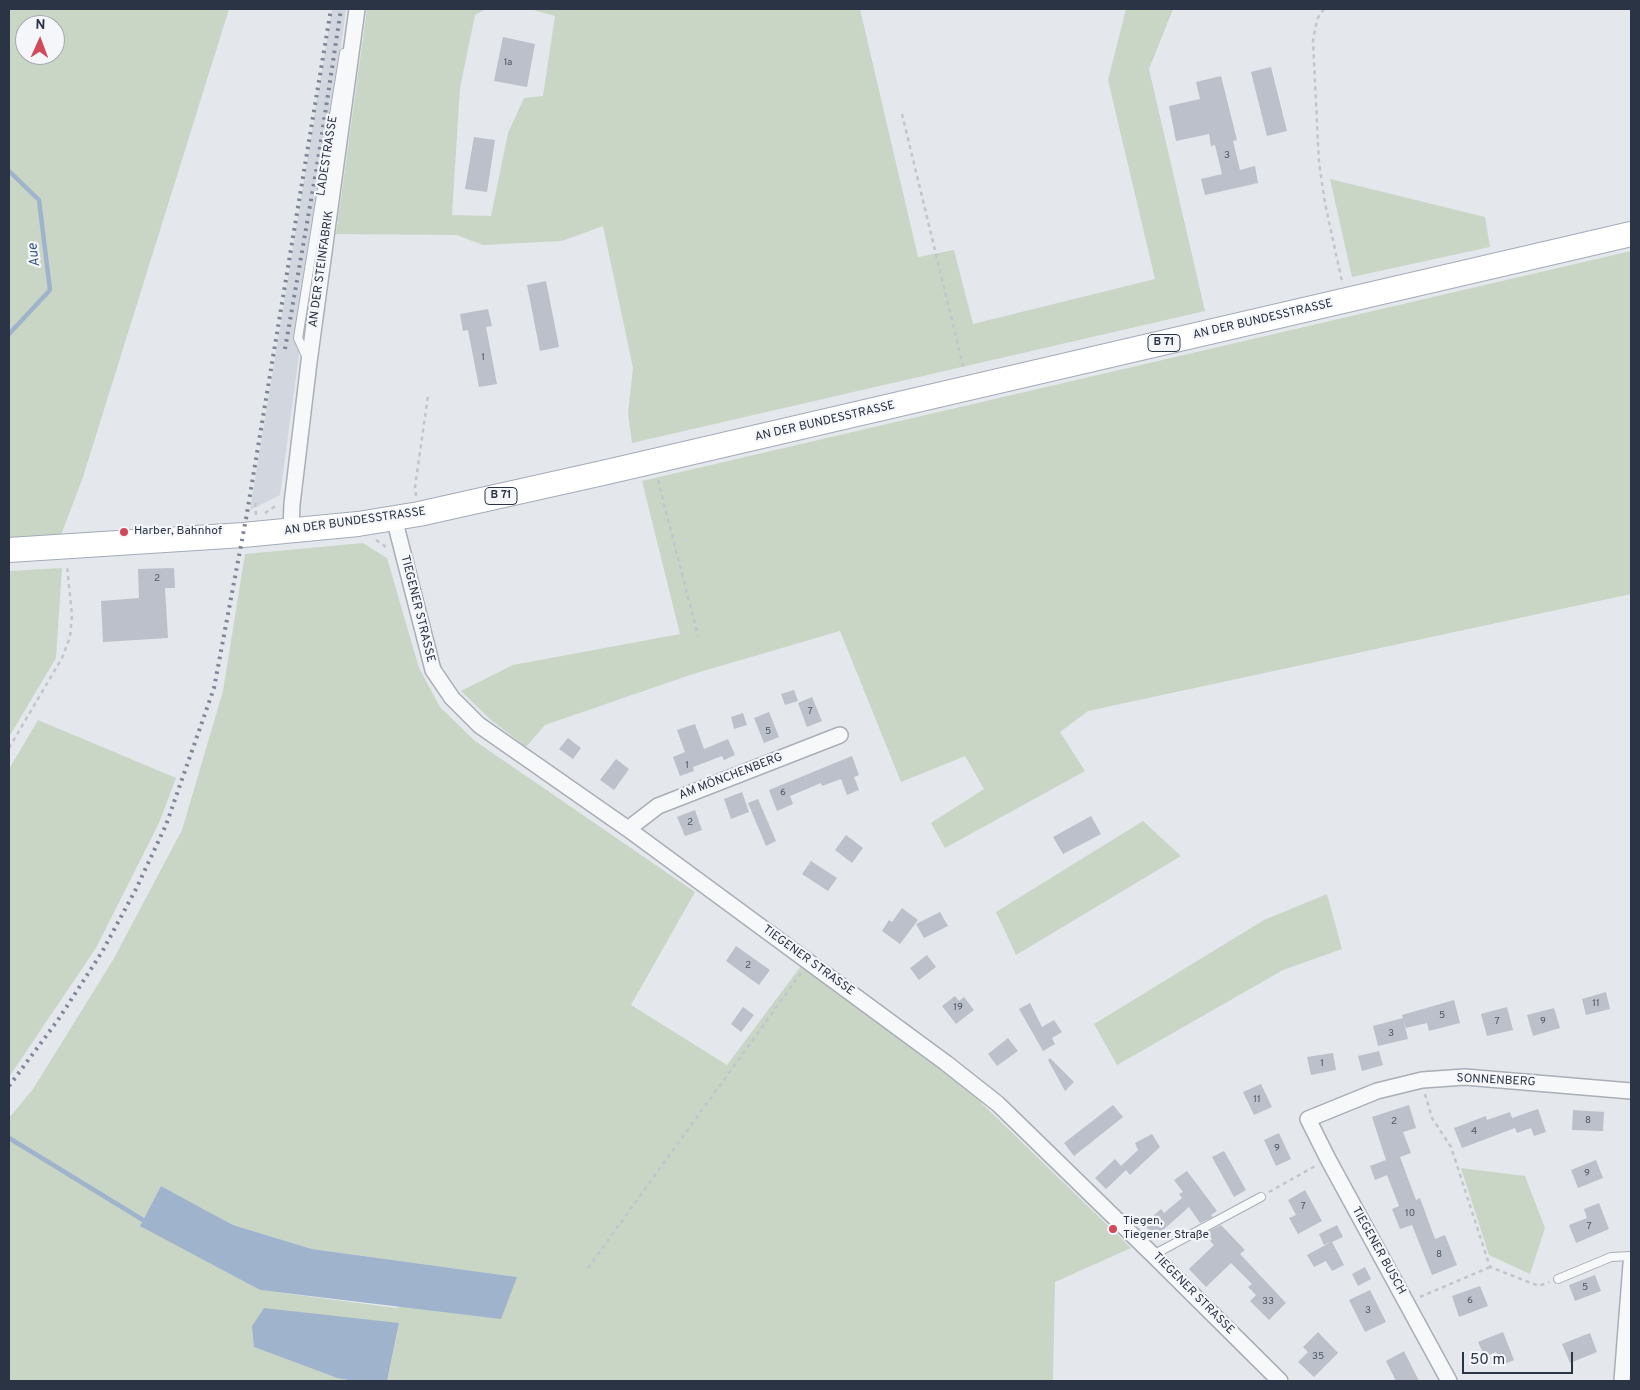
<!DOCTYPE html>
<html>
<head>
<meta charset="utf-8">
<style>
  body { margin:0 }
  #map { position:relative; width:1640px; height:1390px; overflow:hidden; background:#e4e7ec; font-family:Overpass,sans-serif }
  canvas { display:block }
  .frame { position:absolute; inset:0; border:10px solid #2b3445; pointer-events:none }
  .north { position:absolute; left:15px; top:15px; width:50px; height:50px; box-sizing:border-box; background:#f4f6f9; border:1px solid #a4a8b1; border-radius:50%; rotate:2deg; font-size:14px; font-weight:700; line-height:20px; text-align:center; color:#2b3445 }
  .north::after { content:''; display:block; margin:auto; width:18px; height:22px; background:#d1495b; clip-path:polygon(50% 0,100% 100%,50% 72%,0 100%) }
  .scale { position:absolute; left:1462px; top:1352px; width:111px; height:22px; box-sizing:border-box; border:2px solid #2b3445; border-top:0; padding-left:6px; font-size:15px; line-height:18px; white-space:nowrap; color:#2b3445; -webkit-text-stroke:4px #f4f6f9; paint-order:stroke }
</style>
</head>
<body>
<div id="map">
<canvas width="1640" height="1390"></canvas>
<div class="frame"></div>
<div class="north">N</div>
<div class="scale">50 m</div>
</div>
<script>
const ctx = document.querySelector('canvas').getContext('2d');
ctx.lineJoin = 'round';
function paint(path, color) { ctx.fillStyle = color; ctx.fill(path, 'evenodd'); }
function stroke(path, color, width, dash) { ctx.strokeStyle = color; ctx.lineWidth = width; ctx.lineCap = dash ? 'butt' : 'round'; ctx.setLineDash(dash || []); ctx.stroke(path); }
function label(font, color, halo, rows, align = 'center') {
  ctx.font = font + ' Overpass,sans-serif'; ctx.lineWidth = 4.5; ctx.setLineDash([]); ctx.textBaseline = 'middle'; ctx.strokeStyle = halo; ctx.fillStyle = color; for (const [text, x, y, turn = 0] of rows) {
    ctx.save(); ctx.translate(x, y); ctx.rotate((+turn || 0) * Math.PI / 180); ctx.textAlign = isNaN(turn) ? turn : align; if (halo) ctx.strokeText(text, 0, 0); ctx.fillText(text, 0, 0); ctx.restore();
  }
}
paint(new Path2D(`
  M332 9H346L280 495 250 510Z`), '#d2d6de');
paint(new Path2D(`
  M9 9H229L83 477 61 535 9 539ZM25 25H55V55H25Z
  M367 9H486L475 15 460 88 452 215 491 216 508 133 524 98 543 96 555 16 530 9H860L918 257 954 250 973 324 1155 279 1108 80 1126 9H1173L1149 69 1205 311 632 443 628 413 633 368 603 226 562 241 483 245 457 235 336 234Z
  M1330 179 1485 217 1490 247 1352 277Z
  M1631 251V594L1088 711 1060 732 1085 771 945 848 931 823 984 789 965 756 901 782 840 631 693 674 545 725 526 747 491 720 461 691 513 665 680 634 642 481Z
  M363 543 387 558 419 668 440 707 475 741 695 892 631 1005 727 1065 801 966 966 1088 1131 1248 1055 1282 1053 1381H387L399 1324 254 1347 337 1378 354 1381H9V1118L33 1089 113 960 182 830 223 691 245 554ZM161 1186 233 1225 312 1249 517 1277 396 1308 260 1290 141 1225Z
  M62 568 56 658 9 737V571Z
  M38 720 176 778 159 823 96 948 9 1077V769Z
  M1143 821 1181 856 1016 955 996 912Z
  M1327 894 1342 949 1283 970 1117 1065 1094 1024 1264 920Z
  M1461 1168 1525 1176 1545 1228 1530 1274 1489 1255Z`), '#c9d6c5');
paint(new Path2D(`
  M161 1186 233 1225 312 1249 517 1277 501 1319 260 1290 140 1226Z
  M264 1308 399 1323 387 1381H354L337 1378 254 1347 252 1326Z`), '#9fb4cc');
stroke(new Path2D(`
  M9 171 39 200 50 290 9 334
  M9 1138 143 1220`), '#9fb4cc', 4.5);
paint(new Path2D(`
  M503 37 535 44 527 87 494 81Z
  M1271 67 1287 131 1267 136 1251 72Z
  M1221 76 1237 140 1233 141 1240 170 1255 166 1258 183 1205 195 1201 179 1222 174 1215 145 1211 146 1209 134 1176 141 1169 106 1200 99 1196 82Z
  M474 137 495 140 487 192 465 189Z
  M546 281 559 347 540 351 527 285Z
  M488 309 492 326 486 327 497 384 479 387 468 330 463 331 460 314Z
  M174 568 175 588H165L168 638 103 642 101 601 139 598 138 569Z
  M794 690 798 701 785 705 781 694Z
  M812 697 822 721 807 727 798 703Z
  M769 712 779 737 764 743 754 718Z
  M743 713 747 725 734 729 731 717Z
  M695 724 704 749 728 739 735 755 724 760 722 756 693 767 694 771 680 776 673 757 685 752 677 730Z
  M568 738 581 748 573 759 559 749Z
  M852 756 859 775 854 777 859 790 847 795 841 779 822 786 821 783 790 796 793 804 777 811 769 790Z
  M616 759 629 769 614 790 600 780Z
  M742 792 749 812 731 819 724 799Z
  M758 799 776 841 766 846 748 803Z
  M695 810 702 830 685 836 677 817Z
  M1091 816 1101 834 1063 854 1053 837Z
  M846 835 863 848 852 863 835 850Z
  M811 861 837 878 828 891 802 874Z
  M902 908 918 920 900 944 882 931 889 920 892 922Z
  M940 912 948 926 924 938 916 924Z
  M736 946 770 970 759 985 726 961Z
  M927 955 936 967 919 980 910 968Z
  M1606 992 1610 1009 1586 1015 1582 999Z
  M955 996 959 1001 964 997 974 1010 956 1024 942 1006Z
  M1454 1000 1460 1023 1429 1031 1427 1023 1406 1028 1402 1015Z
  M1030 1003 1042 1027 1054 1020 1062 1032 1052 1038 1055 1044 1043 1051 1019 1009Z
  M743 1007 754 1015 741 1032 731 1024Z
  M1507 1007 1513 1030 1487 1036 1481 1014Z
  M1554 1008 1560 1028 1533 1036 1527 1015Z
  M1403 1018 1408 1039 1378 1046 1373 1026Z
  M1008 1038 1018 1051 997 1066 988 1054Z
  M1379 1051 1383 1065 1362 1071 1358 1056Z
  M1333 1053 1336 1070 1311 1075 1307 1057Z
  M1050 1058 1074 1082 1065 1091 1048 1060Z
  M1261 1084 1272 1107 1254 1115 1243 1092Z
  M1113 1105 1123 1117 1074 1156 1064 1143Z
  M1409 1105 1416 1128 1403 1132 1411 1153 1400 1157 1416 1200 1420 1198 1435 1239 1445 1235 1457 1265 1432 1275 1412 1225 1400 1229 1392 1209 1399 1206 1387 1175 1375 1180 1370 1166 1386 1160 1372 1117Z
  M1538 1109 1546 1132 1534 1136 1531 1128 1517 1133 1515 1128 1462 1148 1454 1128 1486 1116 1487 1120 1510 1112 1512 1118Z
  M1573 1110 1604 1112 1603 1131 1572 1130Z
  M1279 1133 1291 1159 1276 1166 1264 1140Z
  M1152 1134 1160 1147 1130 1175 1126 1170 1106 1189 1095 1178 1115 1159 1121 1166 1138 1150 1135 1143Z
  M1224 1151 1246 1190 1234 1197 1212 1157Z
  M1596 1160 1603 1178 1578 1188 1571 1170Z
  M1187 1171 1217 1211 1211 1215 1213 1217 1200 1223 1189 1207 1155 1237 1144 1224 1161 1209 1164 1213 1182 1198 1179 1194 1183 1192 1174 1180Z
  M1305 1190 1322 1221 1298 1234 1289 1218 1296 1215 1288 1200Z
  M1599 1203 1609 1229 1576 1243 1569 1225 1587 1218 1584 1209Z
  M1221 1225 1245 1250 1240 1254 1286 1303 1269 1320 1250 1301 1256 1295 1248 1287 1252 1284 1231 1263 1206 1287 1189 1269 1214 1245 1210 1241 1212 1239 1207 1232Z
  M1337 1225 1343 1237 1332 1242 1344 1265 1332 1271 1326 1261 1314 1267 1307 1255 1331 1242 1324 1245 1319 1234Z
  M1365 1267 1371 1279 1358 1286 1352 1274Z
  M1595 1275 1601 1291 1575 1301 1569 1285Z
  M1480 1286 1488 1306 1459 1317 1452 1296Z
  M1370 1290 1386 1322 1365 1332 1349 1300Z
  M1318 1332 1338 1353 1314 1377 1298 1362 1308 1352 1303 1347Z
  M1503 1332 1514 1360 1502 1365 1496 1352 1485 1357 1478 1342Z
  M1590 1333 1597 1352 1570 1363 1562 1344Z
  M1404 1351 1419 1381H1396L1386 1361Z`), '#bbc0ca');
const lane = new Path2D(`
  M307 358 298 338 344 53
  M1153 1255 1261 1197
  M1558 1279 1611 1257 1631 1256`);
const street = new Path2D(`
  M394 518 433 670 452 698 479 725 628 829 946 1063 998 1104 1153 1255 1280 1381
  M291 530 292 504 309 362 357 9
  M628 829 658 806 840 735
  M1449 1381 1328 1159 1308 1119 1377 1091 1422 1080 1465 1077 1631 1091
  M1622 1381 1631 1264`);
const primary = new Path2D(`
  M9 550 243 535 358 524 419 514 607 472 1631 234`);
stroke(lane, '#a9aeb7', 10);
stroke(street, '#a9aeb7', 18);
stroke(primary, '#a3abb8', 26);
stroke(new Path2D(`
  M1324 9 1317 19 1313 41 1319 163 1325 203 1342 282
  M902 114 964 370
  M658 480 698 636
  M416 496 415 487 428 396
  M255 503 256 515
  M265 513 277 505
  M376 540 386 547
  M9 748 62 658 70 637 72 615 67 566
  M1425 1094 1432 1118 1451 1147 1490 1267 1539 1286 1549 1282
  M1269 1192 1317 1165
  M588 1268 801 973
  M1420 1297 1490 1267`), '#c2c5cb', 2.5, [4, 4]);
stroke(lane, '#f7f8fa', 8);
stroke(street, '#f7f8fa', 15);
stroke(primary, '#fff', 24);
stroke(new Path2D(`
  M285 349 318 160 341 9
  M9 1086 58 1020 102 952 136 889 166 825 214 688 246 519 331 9`), '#7d8696', 4, [2.5, 5]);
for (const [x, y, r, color] of [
  [124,532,5,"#d1495b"],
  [1113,1229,5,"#d1495b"]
]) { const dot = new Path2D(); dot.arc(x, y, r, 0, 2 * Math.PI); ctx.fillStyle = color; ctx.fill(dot); stroke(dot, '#f4f6f9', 2); }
label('10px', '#4f5766', null, [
  ["1a",508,63],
  ["3",1227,156],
  ["1",483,358],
  ["2",157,579],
  ["7",810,712],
  ["5",768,732],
  ["1",687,766],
  ["6",783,793],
  ["2",690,823],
  ["2",748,966],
  ["11",1596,1004],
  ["19",958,1008],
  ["5",1442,1016],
  ["7",1497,1022],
  ["9",1543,1022],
  ["3",1391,1034],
  ["1",1322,1064],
  ["11",1257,1100],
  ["8",1588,1121],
  ["2",1394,1122],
  ["4",1474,1132],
  ["9",1277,1149],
  ["9",1587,1174],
  ["7",1303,1207],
  ["10",1410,1214],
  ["7",1589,1227],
  ["8",1439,1255],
  ["5",1585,1288],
  ["6",1470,1301],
  ["33",1268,1302],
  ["3",1368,1311],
  ["35",1318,1357]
]);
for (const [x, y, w] of [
  [1164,343,32],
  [501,496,32]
]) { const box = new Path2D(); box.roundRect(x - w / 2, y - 8.5, w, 17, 4); ctx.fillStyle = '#f4f6f9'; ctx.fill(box); stroke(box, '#2b3445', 1); }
label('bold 11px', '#2b3445', null, [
  ["B 71",1164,343],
  ["B 71",501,496]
]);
label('12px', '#2b3445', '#f4f6f9', [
  ["LADESTRASSE",328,156,-81],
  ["AN DER STEINFABRIK",322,269,-82],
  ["AN DER BUNDESSTRASSE",1263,320,-13],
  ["AN DER BUNDESSTRASSE",825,422,-13],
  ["AN DER BUNDESSTRASSE",355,522,-8],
  ["TIEGENER STRASSE",417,609,76],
  ["AM MÖNCHENBERG",731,777,-21],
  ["TIEGENER STRASSE",808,961,36],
  ["SONNENBERG",1496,1081,3],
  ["TIEGENER BUSCH",1378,1251,61],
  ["TIEGENER STRASSE",1193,1294,45]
]);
label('12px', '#2b3445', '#f4f6f9', [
  ["Harber, Bahnhof",134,532],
  ["Tiegen,",1123,1222],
  ["Tiegener Straße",1123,1236]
], 'left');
label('italic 14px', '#34527a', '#f4f6f9', [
  ["Aue",35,255,-97]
]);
</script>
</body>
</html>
